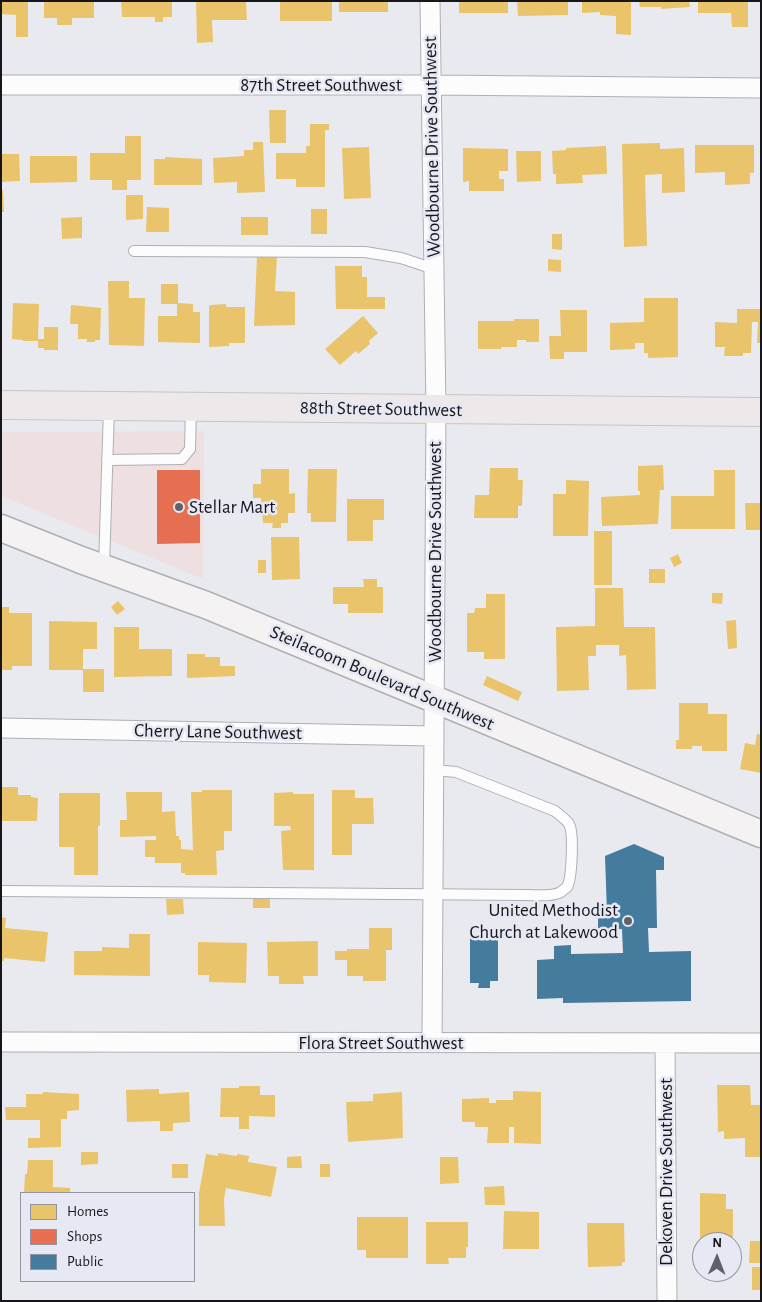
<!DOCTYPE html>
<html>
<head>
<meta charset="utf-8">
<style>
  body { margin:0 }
  #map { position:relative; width:762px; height:1302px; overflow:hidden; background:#e9eaf0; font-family:"Alegreya Sans",sans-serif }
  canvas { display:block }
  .frame { position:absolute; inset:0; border:2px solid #17171b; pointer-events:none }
  .legend { position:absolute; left:20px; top:1192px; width:175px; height:90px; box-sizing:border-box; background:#e6e8f3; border:1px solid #93949d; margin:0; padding:6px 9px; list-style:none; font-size:15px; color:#17171b }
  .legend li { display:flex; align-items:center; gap:10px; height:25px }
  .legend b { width:25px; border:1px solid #93949d }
  .north { position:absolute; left:692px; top:1232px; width:50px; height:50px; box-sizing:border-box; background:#e6e8f3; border:1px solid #93949d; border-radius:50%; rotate:1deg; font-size:14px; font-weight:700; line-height:20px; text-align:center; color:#17171b }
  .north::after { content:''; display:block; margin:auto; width:18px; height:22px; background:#606166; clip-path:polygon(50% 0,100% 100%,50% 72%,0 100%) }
</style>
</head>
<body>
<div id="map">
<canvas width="762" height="1302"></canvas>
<div class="frame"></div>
<ul class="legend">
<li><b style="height:14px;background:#e9c46a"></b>Homes</li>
<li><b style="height:14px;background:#e76f51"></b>Shops</li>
<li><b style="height:14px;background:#457b9d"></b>Public</li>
</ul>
<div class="north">N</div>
</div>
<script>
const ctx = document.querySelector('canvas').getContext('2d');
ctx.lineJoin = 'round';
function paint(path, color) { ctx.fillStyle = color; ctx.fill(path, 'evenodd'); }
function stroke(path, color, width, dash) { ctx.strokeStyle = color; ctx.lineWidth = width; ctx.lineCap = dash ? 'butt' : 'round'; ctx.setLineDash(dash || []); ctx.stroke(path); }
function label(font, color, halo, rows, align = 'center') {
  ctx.font = font + ' "Alegreya Sans",sans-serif'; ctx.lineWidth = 5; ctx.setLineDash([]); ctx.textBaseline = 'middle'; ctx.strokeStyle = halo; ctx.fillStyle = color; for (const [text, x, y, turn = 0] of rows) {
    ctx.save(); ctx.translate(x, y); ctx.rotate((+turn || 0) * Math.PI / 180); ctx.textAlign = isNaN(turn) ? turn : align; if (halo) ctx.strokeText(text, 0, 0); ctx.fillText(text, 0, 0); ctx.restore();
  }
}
paint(new Path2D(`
  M204 431 203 579 1 496V432Z`), '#eee0e0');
paint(new Path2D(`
  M1 1H28V37H16V15L1 14Z
  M44 1H94V18H72V25H57V18H44Z
  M121 1H172V17H163V22H155V17H122Z
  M196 1H246L247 20H212L213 42 197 43Z
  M280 1H332V21H280Z
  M339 1H388V12H339Z
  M459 1H508V13H459Z
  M517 1H568V15L518 16Z
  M582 1H631V35L616 34V16L600 15V12L582 13Z
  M639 1H689L690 7 661 9V7H640Z
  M698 1H748V27H732L731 13H698Z
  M269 110H286V143H270Z
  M310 124H329V130H325V187H296V179H276V153H306V146H310Z
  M125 136H141V180H127V190H112V180H90V153H125Z
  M253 142H263L265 192 237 193V182L214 183 213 158 244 156V150H253Z
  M660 143V149L684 148 685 192 662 193V174L645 175 647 246 624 247 622 144Z
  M695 145H754V173H750V184L725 185V172L695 173Z
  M606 146 607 174 582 175 583 183 556 184V174H553L552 151 566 150V148Z
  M369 147 371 198 344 199 342 148Z
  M463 148 508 149V171H499V179H504V191H469V181L463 182Z
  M516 151H541V181L517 182Z
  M1 154H19L20 181 1 182Z
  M30 156H77V182L30 183Z
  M165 157 202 159V185H154V159H165Z
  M1 190H3L4 212H1Z
  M126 195H143V219L126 220Z
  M147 207 169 208V232H146Z
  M311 209H327V234H311Z
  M82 217V238L62 239 61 218Z
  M241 217H268V235H241Z
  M552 234H562V250L552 249Z
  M257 256H277L275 291 295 292V325L254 326Z
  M548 259 561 260V272L548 271Z
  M335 266H362V277H367V297H385V309H336Z
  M108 281H129V298H145L144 346 109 345Z
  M161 284H178V303L193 304V312H200V343L158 342V316H177V304H161Z
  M644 298H678V357L648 358V353H644V343H635V349L610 350V323L644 322Z
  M13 303 39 304 38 339H44V327H58V350H44V348H38V341H23V340L12 339Z
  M226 304V307H245V343H229V346L209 347V306L211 305Z
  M71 305 101 308 100 340H95V342H87V339H78V324H70Z
  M737 309H761V343H757L758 322H752L751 353H743V356H724L725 347H715V322L737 323Z
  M560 310H587V352H564V359H550L549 336H561Z
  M363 316 378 333 369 341 370 344 358 354 356 351 340 365 325 349Z
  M514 319H539V342H526V340H517V347H501V349H478V321H514Z
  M663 465 664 490H660L658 524 602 526 601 497 640 495V491H638V466Z
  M490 468H518V480H523L522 506H518V518H474L475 495H489Z
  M261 469H289V494L295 493V513H288V523H281V528H272L273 523H263L261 498H253V484H261Z
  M308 469H337L336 522H311V513H307Z
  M714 470H735V529H671V496H714Z
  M566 480 589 481 588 536H553V494H566Z
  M347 499H384V520H373V541H347Z
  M745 503H761V530H746Z
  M594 531H612V585H594Z
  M271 537H299L300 579 272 580Z
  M678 554 682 563 674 567 670 558Z
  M258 560H266V573H258Z
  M649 569H665V583H649Z
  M363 579H377V587H383V613H348V604H333V587H364Z
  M595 588H623L624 627H655L656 689 627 690 626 655 619 656V645H596V656H588L589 690 557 691 556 627 595 626Z
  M712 593H723L722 604 712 603Z
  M486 594H505V659H484V652H467V613H474L475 608H486Z
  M118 601 125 609 117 615 111 607Z
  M1 607H9V613H32V666H12V670H3L1 668Z
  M736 620 737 648 728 649 726 621Z
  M49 621 97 622V649H83V669H104V692H83V670H49Z
  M114 627H139V649H172V676L114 677Z
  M187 654H205V657H220V666H235V676L187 678Z
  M487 676 522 692 518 701 483 685Z
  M679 703H708V714H727V751H702V746H692V749H676V740H679Z
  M757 734 761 735V773L740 769 745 743 755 745Z
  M1 787H18V795H31V797L38 798 37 821H1Z
  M202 790H232V831H224V850L216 851 217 875H185V873H181V863H155V857H145V840H156V836L120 837V820H127L126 792H162V812L175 811 176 836H179V840H181V849L193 850 191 792H202Z
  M332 790H355V798H373L374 824H352V855H332Z
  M293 792V794H314V870H283L281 831 291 830 290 826H274V793Z
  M59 793H100V826H98V875H74V847H59Z
  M253 897H270V908H253Z
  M166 899H183L184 914 167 915Z
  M1 917 6 918 5 928 48 932 45 962 4 958V961H1Z
  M369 928H392V950H386V981H363V976H347V960H335V951H347V949H369Z
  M129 934H150V976L74 975V951H102V947L129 948Z
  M318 941V976H303L304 984H279V976H268L267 942Z
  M198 942 247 943 246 983 209 982V975H198Z
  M717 1085H750L751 1105H761V1157H745V1138L724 1139V1131L718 1132Z
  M239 1086H260V1095H275V1117L249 1116V1129H239V1117H220L221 1088H239Z
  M159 1089V1094L189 1092 190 1122 173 1123V1131H160V1121L127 1122 126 1090Z
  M513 1091 541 1092V1144L514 1143V1127H509V1143H487L488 1127H475V1122H462V1099L489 1098V1103H496V1100H513Z
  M43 1092 79 1094V1110L67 1111V1119H61V1147L28 1148V1138H40V1120H6L5 1107H26V1094H43Z
  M402 1092 403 1138 348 1142 346 1102 373 1101V1094Z
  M81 1152H98V1164L81 1165Z
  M218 1153 237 1156V1154L249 1156 248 1162 277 1167 271 1197 226 1188 224 1199 225 1226H199V1193L206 1154 218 1156Z
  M301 1156 302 1168H287V1157Z
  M440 1157H458L459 1183 440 1184Z
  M28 1160H53V1187L70 1188V1193H24L25 1174H27Z
  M172 1164H188V1178H172Z
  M320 1164H330V1177H320Z
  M504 1186 505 1205H485L484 1187Z
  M700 1193 726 1194V1209H733V1242H702V1248H700Z
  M504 1211 539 1212V1249H503Z
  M357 1217H408V1258H366V1250H357Z
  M426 1222H468V1247H466V1258H448L449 1264H426Z
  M587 1223H624L625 1262H622V1266L588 1267Z
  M750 1241H761V1263H749Z
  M752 1267H761V1290H752Z`), '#e9c46a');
paint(new Path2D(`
  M157 470H200V543L157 544Z`), '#e76f51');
paint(new Path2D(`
  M634 844 664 857V870H656L657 928H648L649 952 691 951V1001L563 1003V998L537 999V960L554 959V946L571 945V954L623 953 622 929 598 930V913H607L605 856Z
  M470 937 498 938V981H490V988H478L479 983H470Z`), '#457b9d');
const service = new Path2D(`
  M134 251 365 252 401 258 434 269
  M107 460 182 459 190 449 191 408
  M104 567 109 407
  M1 891 526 895C537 895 552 897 561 892 562 891 567 887 567 887 572 879 574 832 569 824 566 819 559 815 555 811L456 772 434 770`);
const minor = new Path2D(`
  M430 1 436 410 432 1043
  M1 85H431L761 88
  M1 728 434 736
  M1 1042 761 1043
  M665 1043 667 1301`);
const secondary = new Path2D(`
  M1 528 81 560 206 605 761 834`);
const primary = new Path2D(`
  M1 405 761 412`);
stroke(service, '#aeafb3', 12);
stroke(minor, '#aeafb3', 21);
stroke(secondary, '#aeafb3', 29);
stroke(primary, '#c4c5c7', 30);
stroke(service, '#fcfcfd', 10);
stroke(minor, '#fcfcfd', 19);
stroke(secondary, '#f5f2f3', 26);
stroke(primary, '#eee8ea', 28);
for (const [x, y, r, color] of [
  [179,507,5,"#606166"],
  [628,921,5,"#606166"]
]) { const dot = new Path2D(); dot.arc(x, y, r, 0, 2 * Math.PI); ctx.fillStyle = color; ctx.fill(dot); stroke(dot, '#e6e8f3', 2); }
label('19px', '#17171b', '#e6e8f3', [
  ["87th Street Southwest",321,85],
  ["Woodbourne Drive Southwest",432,147,-91],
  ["88th Street Southwest",381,409,1],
  ["Woodbourne Drive Southwest",435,552,-90],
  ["Steilacoom Boulevard Southwest",382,678,23],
  ["Cherry Lane Southwest",218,732,1],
  ["Flora Street Southwest",381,1043],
  ["Dekoven Drive Southwest",666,1172,-90]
]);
label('19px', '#17171b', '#e6e8f3', [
  ["Stellar Mart",189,507],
  ["United Methodist",618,910,"right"],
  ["Church at Lakewood",618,932,"right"]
], 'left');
</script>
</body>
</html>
